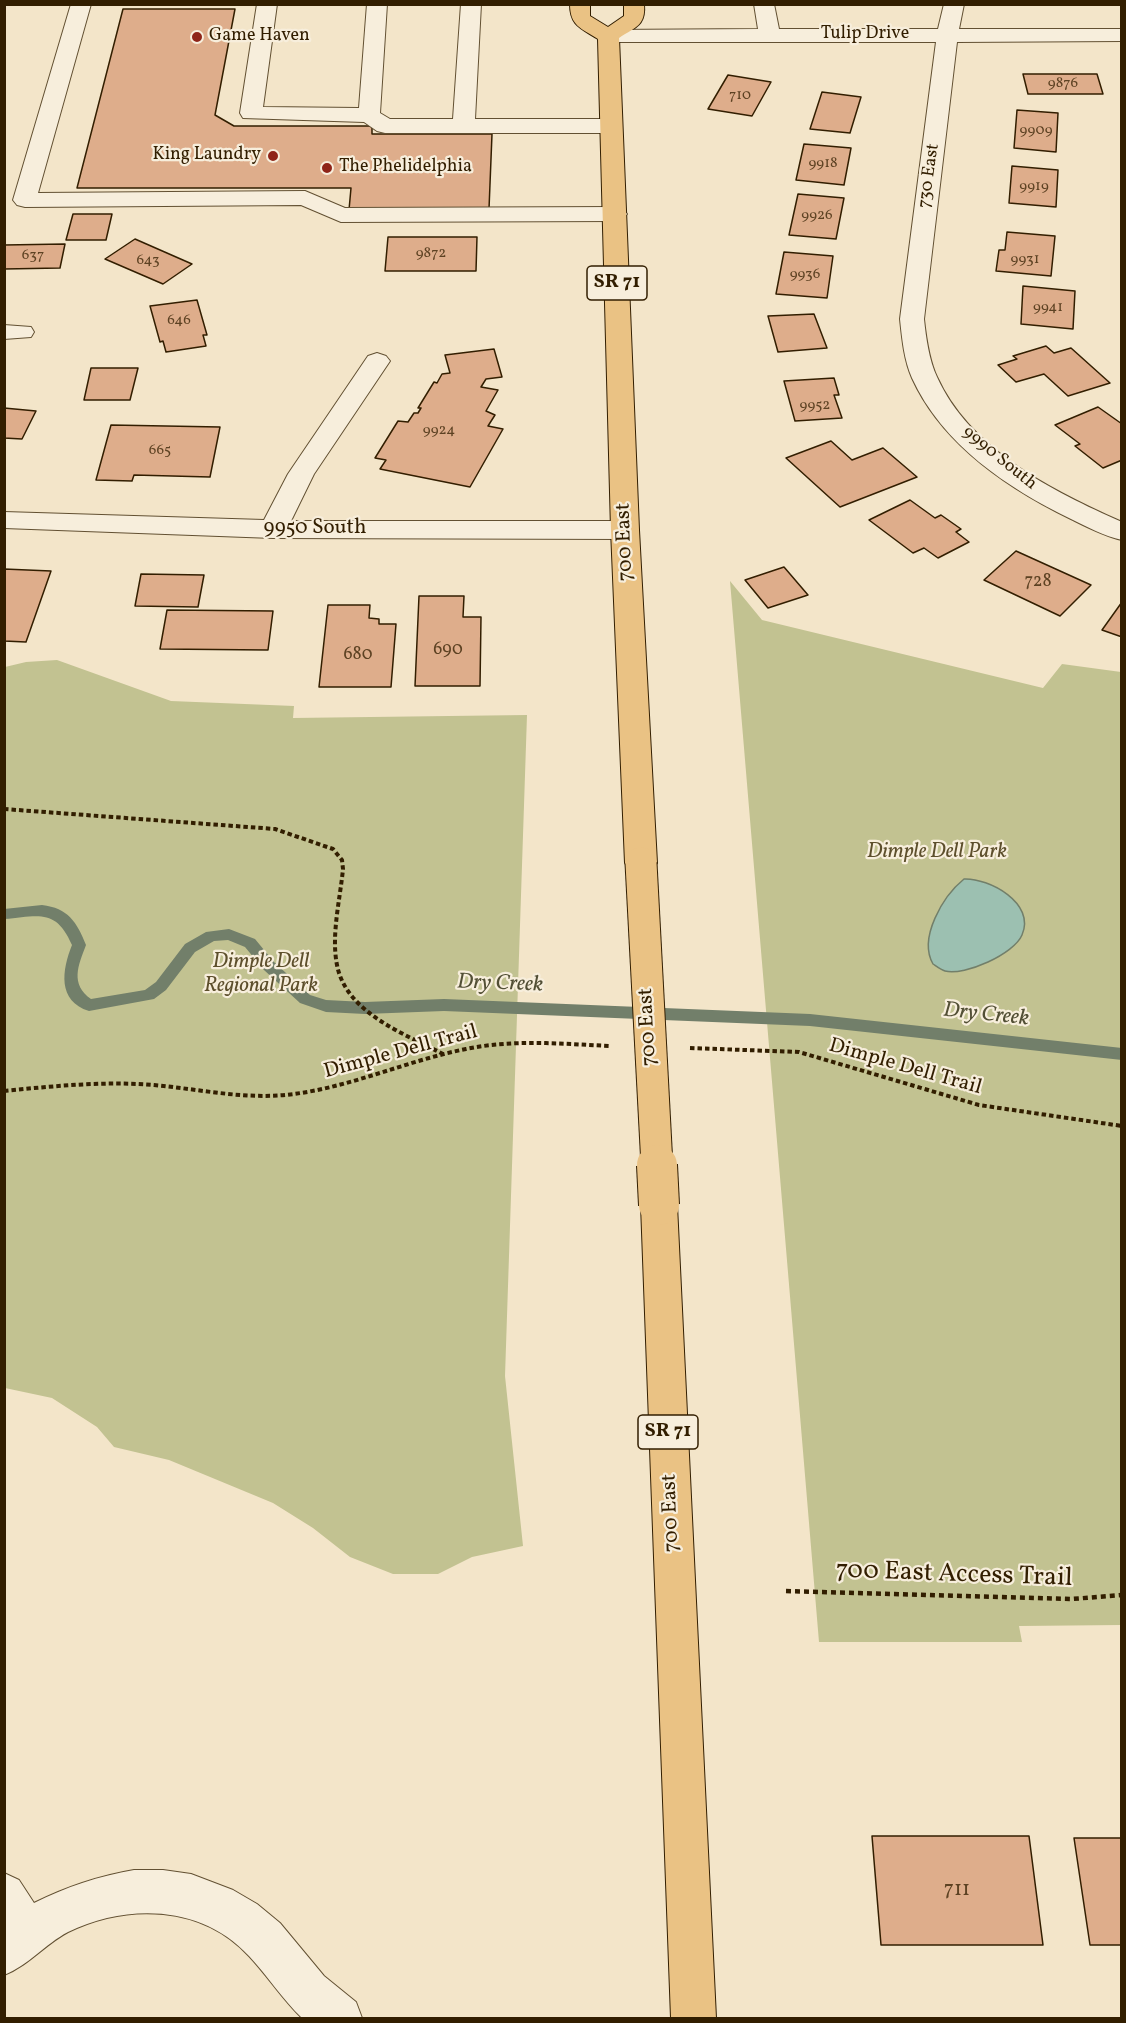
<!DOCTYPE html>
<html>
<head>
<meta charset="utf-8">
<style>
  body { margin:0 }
  #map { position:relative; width:1126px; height:2023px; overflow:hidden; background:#f3e5c9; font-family:Vollkorn,serif }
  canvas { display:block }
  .frame { position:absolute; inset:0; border:6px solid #321e00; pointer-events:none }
</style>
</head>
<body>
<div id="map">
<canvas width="1126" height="2023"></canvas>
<div class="frame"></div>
</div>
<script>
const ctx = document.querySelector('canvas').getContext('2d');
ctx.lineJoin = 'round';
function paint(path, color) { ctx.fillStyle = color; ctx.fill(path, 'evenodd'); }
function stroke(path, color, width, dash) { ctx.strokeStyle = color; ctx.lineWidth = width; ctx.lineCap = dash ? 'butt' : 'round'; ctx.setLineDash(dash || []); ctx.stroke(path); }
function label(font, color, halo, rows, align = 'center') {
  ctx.font = font + ' Vollkorn,serif'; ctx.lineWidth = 4.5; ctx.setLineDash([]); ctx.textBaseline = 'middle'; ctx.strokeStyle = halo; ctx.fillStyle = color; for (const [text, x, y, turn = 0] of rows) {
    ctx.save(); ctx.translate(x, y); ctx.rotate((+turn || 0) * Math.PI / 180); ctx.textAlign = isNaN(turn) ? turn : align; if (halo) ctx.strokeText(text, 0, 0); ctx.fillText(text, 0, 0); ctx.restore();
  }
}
paint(new Path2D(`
  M730 581 762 620 1043 688 1062 664 1121 672V1625L1019 1626 1022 1642H819Z
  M57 660 171 701 294 706 293 718 527 715 505 1376 523 1546 472 1557 438 1574H393L350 1557 313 1528 273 1503 169 1460 114 1447 97 1427 52 1398 5 1388V667L26 662Z`), '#c2c291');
const water = new Path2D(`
  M964 879C989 878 1036 903 1022 935 1014 954 965 976 945 971 941 970 936 966 933 964 918 938 943 896 964 879Z`);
paint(water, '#9cc0b1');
stroke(water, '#727f6a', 1.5);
paint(new Path2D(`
  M42 905C68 908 77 922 86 945 78 966 70 984 91 999L145 990 156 982 185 944 206 932 229 929 255 939 274 962 310 995 326 1000 365 1002 444 999 810 1014 1122 1048V1060L810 1026 444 1011 365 1014 326 1012 300 1003 264 970 245 947 228 940 214 941 195 952 166 990 154 999 89 1011C57 1001 62 970 72 945 56 908 39 916 4 919V909Z`), '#727f6a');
const building = new Path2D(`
  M123 9H235L215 115 234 126H372V134H492L489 209 349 210 351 188H77Z
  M1023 74H1097L1103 94H1028Z
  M728 75 771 82 752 116 708 109Z
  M822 92 861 97 850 133 810 129Z
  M1017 110 1058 113 1056 152 1014 148Z
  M804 144 851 148 844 185 796 180Z
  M1012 166 1058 170 1056 207 1009 203Z
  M798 194 844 198 836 239 789 235Z
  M73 214H112L106 240H66Z
  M1007 232 1055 236 1051 276 996 271 999 250H1005Z
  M388 237H477L476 271H385Z
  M135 239 192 264 163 284 105 259Z
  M65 244 60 268 4 269V245Z
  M784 252 833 256 827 298 776 294Z
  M1023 286 1075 291 1073 329 1021 324Z
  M197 300 207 335H203L206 346 166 352 163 341 160 342 150 306Z
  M814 314 827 348 778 352 768 316Z
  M1046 346 1054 353 1071 348 1110 383 1068 396 1044 374 1016 382 998 365 1017 359 1013 356Z
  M494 349 502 377 486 379 481 387 498 390 486 411 495 415 488 426 503 429 470 487 380 469 386 460 375 458 398 421 408 422 414 413H418L421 408H418L434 382 437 383 442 374 450 373 445 355Z
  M91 368H138L130 400H84Z
  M834 378 839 395H834L842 418 795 421 784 381Z
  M1098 407 1122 424V460L1103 468 1075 446 1080 444 1055 425Z
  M4 408 36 411 22 439 4 438Z
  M111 425 220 427 210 477 134 475 132 481 96 480Z
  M831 441 852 460 883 448 917 477 840 507 786 458Z
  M910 500 935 518 941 515 961 529 956 532 969 542 938 558 924 548 913 553 869 520Z
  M1016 551 1091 585 1060 616 984 580Z
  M784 567 808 595 768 608 745 580Z
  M4 569 51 571 26 642 4 641Z
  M141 574 204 575 198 607 135 606Z
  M419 596H464L463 617H481L480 686H415Z
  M1122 602V637L1102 630Z
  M328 605H370L369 618 379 619V624H396L391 687H319Z
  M167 610 273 611 268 650 160 649Z
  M872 1836H1029L1043 1945H881Z
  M1074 1838H1122V1945H1090Z`);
paint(building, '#dead8b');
stroke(building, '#321e00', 1.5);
const minor = new Path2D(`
  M71 4H91L38 193 305 191 345 208 615 207 623 209 627 214 623 219 615 221 341 222 301 205 25 207 17 205 13 200Z
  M257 4H277L263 107 359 108 367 4H387L380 113 390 119H453L461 4H481L475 119H611L619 121 622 126 619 131 611 133H385L377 131 364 122 243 118 240 113Z
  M754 4H774L779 29H938L944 4H964L959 29H1122V41L957 42 924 319C926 338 929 360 937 377 970 450 1052 491 1122 522V540C1104 536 1087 527 1071 519 1007 488 942 444 912 378 904 360 902 338 900 319L936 42H608L601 40 597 36 601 32 608 30 758 29Z
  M4 325 31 327 34 332 31 337 4 339Z
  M377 353 386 356 390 361 314 474 291 521H625L635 524 639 530 635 536 625 539 273 538 4 528V512L264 520 288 474 368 356Z
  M134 1870H163L191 1874 233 1890 257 1904 280 1923 324 1976 356 2002 362 2018H302C282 1999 268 1976 249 1956 202 1905 128 1903 68 1932 45 1944 29 1965 4 1975V1873L19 1880 34 1903C66 1887 99 1876 134 1870Z`);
const major = new Path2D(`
  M570 4H590V16L608 27 624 16V4H644C646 26 635 27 619 38L639 530 657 863 652 871 641 874 630 871 625 863 611 530 598 39C581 28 570 26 570 4Z
  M659 1190 672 1195 677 1205 716 2018H671L641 1205 646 1195Z`);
stroke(minor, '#625032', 2);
stroke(major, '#321e00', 2);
stroke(new Path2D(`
  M4 809 275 829 333 849 342 860 343 869C340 900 331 935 337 965 346 1013 405 1034 443 1054
  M690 1048 799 1052 979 1105 1122 1126
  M4 1091C54 1086 104 1081 154 1085 198 1089 241 1099 285 1095 347 1089 405 1061 466 1049 514 1039 563 1044 611 1046`), '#321e00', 4, [4.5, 3]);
stroke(new Path2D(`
  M786 1591 1072 1599 1122 1595`), '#321e00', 4.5, [5, 4]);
paint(minor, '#f7eedc');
paint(major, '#eac284');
const majorBridgeFar1 = new Path2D(`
  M641 863 657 1166`);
const majorBridge = new Path2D(`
  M657 1165 659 1205`);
stroke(majorBridgeFar1, '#321e00', 33, []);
stroke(majorBridge, '#321e00', 42, []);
stroke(majorBridgeFar1, '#eac284', 31);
stroke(majorBridge, '#eac284', 40);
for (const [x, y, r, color] of [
  [197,37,6,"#8f2418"],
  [273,156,6,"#8f2418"],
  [327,168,6,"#8f2418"]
]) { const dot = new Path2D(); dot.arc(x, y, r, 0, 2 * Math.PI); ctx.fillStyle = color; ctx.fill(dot); stroke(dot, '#f7eedc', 2); }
label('15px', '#5d4223', null, [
  ["9876",1063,84],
  ["710",740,96],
  ["9909",1036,131],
  ["9918",823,164],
  ["9919",1034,187],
  ["9926",817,216],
  ["9872",431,254],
  ["637",33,256],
  ["9931",1025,260],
  ["643",148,261],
  ["9936",805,275],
  ["9941",1048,308],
  ["646",179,321],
  ["9952",815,406],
  ["9924",439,431],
  ["665",160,451]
]);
label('18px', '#321e00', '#f7eedc', [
  ["Tulip Drive",865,35],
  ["730 East",930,176,-82],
  ["9990 South",999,459,39]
]);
label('18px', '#321e00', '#f7eedc', [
  ["Game Haven",209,37],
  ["King Laundry",261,156,"right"],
  ["The Phelidelphia",339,168]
], 'left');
label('18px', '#5d4223', null, [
  ["728",1038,583],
  ["690",448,651],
  ["680",358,656]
]);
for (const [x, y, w] of [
  [617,283,60],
  [668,1432,60]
]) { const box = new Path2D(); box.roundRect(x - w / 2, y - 17, w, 34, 4.5); ctx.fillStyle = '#f7eedc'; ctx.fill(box); stroke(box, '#321e00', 1.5); }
label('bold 20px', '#321e00', null, [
  ["SR 71",617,283],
  ["SR 71",668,1432]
]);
label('21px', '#321e00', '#f7eedc', [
  ["9950 South",315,529],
  ["700 East",626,542,-92],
  ["700 East",649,1027,-93],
  ["Dimple Dell Trail",401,1053,-15],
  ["Dimple Dell Trail",905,1068,16],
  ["700 East",672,1513,-92]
]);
label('italic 21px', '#5d4f2c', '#f7eedc', [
  ["Dimple Dell Park",937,853],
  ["Dimple Dell",261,963],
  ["Regional Park",261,987]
]);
label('21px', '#5d4223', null, [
  ["711",957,1891]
]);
label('italic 22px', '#524f35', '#f7eedc', [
  ["Dry Creek",500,985,2],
  ["Dry Creek",986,1016,6]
]);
label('26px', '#321e00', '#f7eedc', [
  ["700 East Access Trail",954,1576,2]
]);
</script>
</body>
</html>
